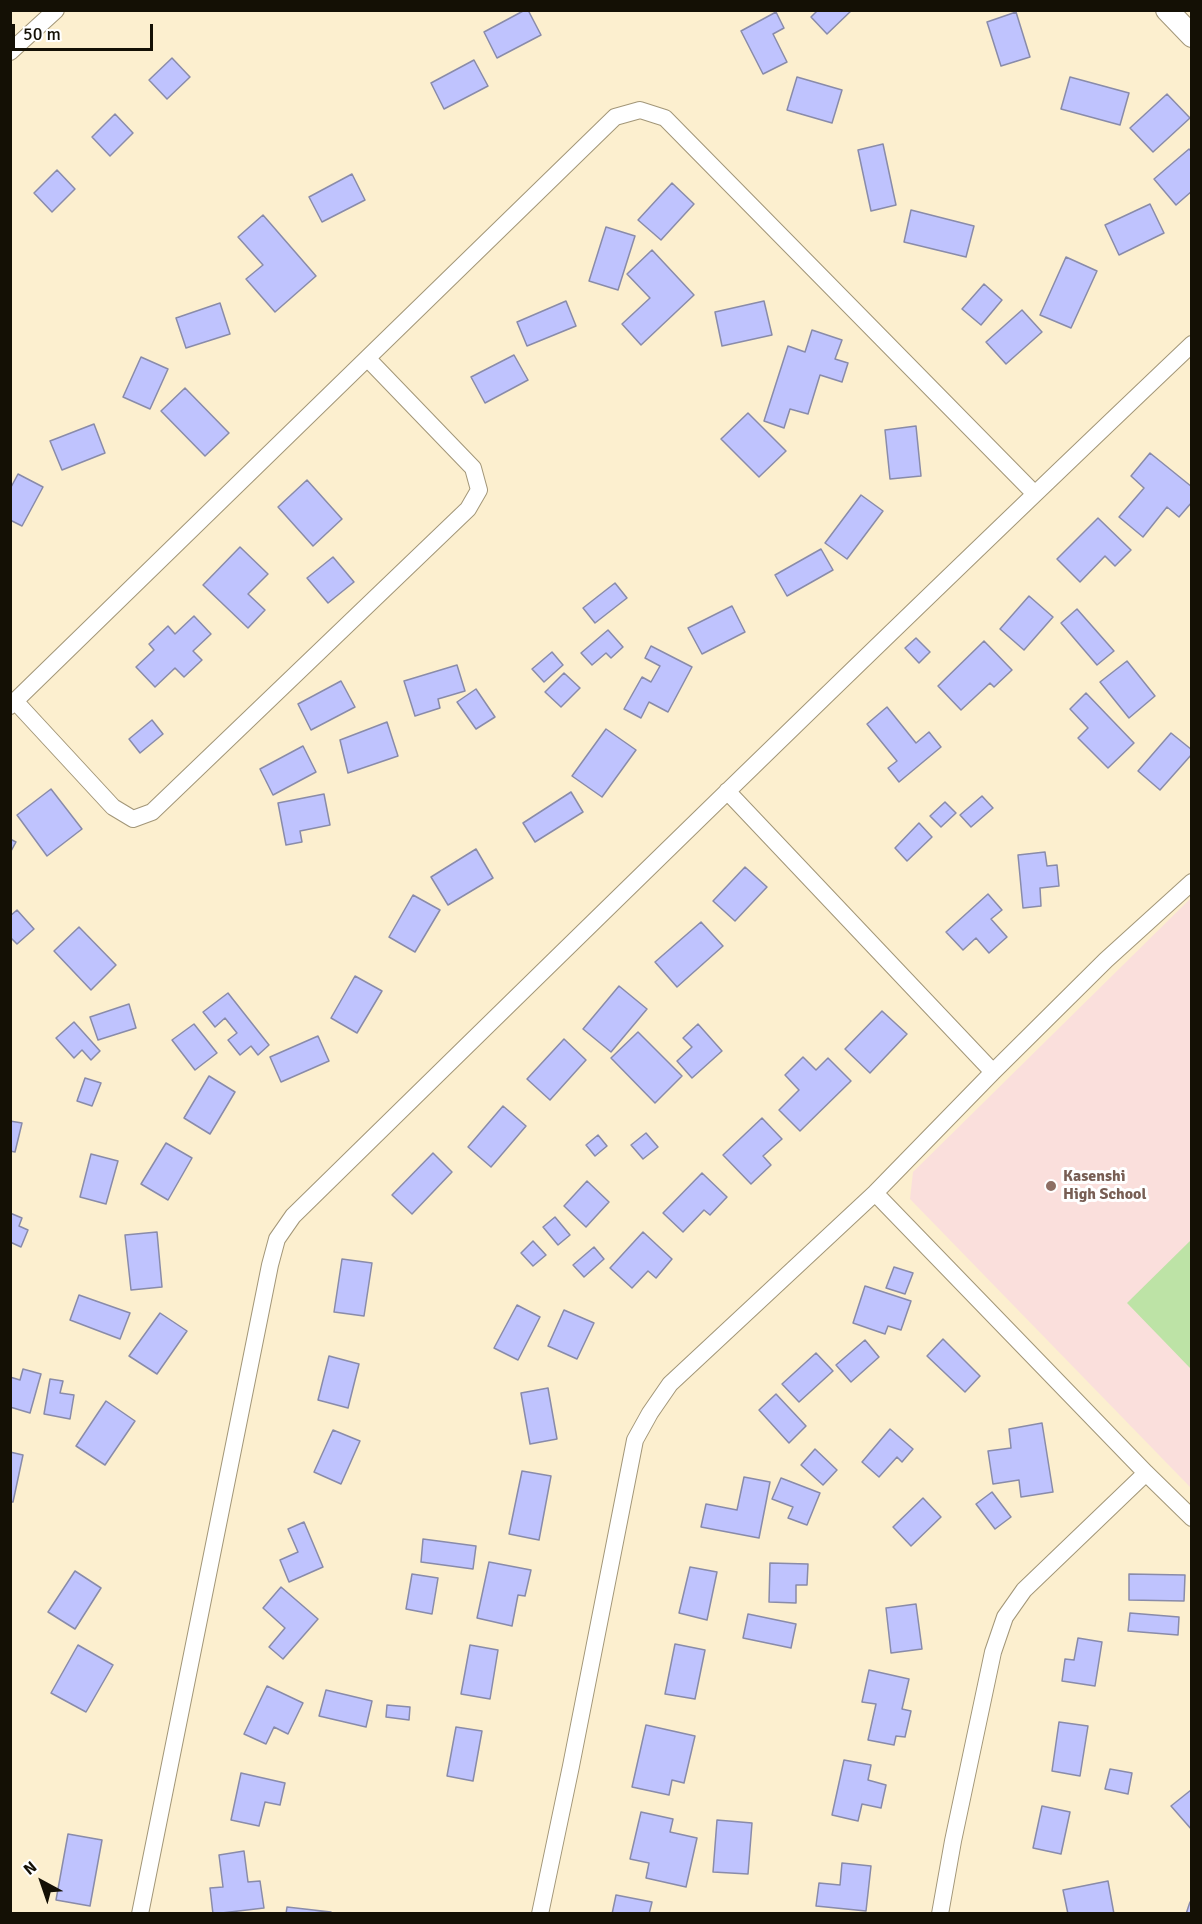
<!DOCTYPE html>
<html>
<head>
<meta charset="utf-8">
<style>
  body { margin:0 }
  #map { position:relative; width:1202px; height:1924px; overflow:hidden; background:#fcefcf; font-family:Signika,sans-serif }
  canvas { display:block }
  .frame { position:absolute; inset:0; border:12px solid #141005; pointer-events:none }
  .north { position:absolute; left:12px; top:1852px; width:60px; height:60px; -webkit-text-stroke:4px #fff; paint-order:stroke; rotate:320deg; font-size:16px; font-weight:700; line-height:24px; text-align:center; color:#141005 }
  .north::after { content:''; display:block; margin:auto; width:21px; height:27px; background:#141005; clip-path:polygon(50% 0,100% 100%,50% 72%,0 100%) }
  .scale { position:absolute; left:12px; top:24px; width:141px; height:27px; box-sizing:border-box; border:3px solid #141005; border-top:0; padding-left:8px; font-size:18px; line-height:21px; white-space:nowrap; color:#141005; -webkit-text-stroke:4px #fff; paint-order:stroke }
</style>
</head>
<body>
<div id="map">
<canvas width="1202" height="1924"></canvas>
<div class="frame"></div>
<div class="north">N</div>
<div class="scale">50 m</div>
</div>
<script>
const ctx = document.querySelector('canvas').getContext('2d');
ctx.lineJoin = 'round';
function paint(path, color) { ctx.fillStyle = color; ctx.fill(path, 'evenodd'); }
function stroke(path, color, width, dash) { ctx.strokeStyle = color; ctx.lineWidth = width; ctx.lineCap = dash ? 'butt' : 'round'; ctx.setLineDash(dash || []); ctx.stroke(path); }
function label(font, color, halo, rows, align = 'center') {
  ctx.font = font + ' Signika,sans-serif'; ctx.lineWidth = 6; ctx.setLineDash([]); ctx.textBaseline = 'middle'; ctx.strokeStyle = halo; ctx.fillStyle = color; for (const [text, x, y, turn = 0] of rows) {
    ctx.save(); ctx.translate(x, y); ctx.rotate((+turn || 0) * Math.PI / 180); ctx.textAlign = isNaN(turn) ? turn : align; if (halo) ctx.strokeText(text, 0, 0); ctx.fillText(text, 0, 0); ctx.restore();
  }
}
paint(new Path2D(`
  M1191 898V1488L910 1199 913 1172Z`), '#fadfdc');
paint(new Path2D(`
  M1191 1240V1369L1127 1303Z`), '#bde3a6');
const building = new Path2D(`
  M525 10H528L541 35 497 58 484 32Z
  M818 10H852L827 34 811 17Z
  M776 12 784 28 773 34 787 62 763 74 741 31Z
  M1016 12 1030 57 1001 66 987 22Z
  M172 58 190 77 167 99 149 80Z
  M474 60 488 86 444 109 431 83Z
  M797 77 842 90 832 123 787 110Z
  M1070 77 1129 93 1120 125 1061 109Z
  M1167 94 1190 118 1153 152 1130 128Z
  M115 114 133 133 110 156 92 137Z
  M883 144 896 205 871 211 858 150Z
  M1189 149 1192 152V191L1176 205 1154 179Z
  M57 170 75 189 52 212 34 193Z
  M352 174 365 200 322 222 309 197Z
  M672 183 694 204 661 240 638 220Z
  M1150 204 1164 233 1119 255 1105 225Z
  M911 210 974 226 966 257 904 242Z
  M263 215 316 276 275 312 246 279 263 265 238 237Z
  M606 227 635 236 618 290 589 281Z
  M652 250 694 295 641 345 622 324 650 298 627 274Z
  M1066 257 1097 271 1071 328 1040 315Z
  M984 284 1002 300 981 325 962 309Z
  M566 301 576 326 527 346 517 322Z
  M764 301 772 335 722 346 715 312Z
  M220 303 230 334 186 348 176 318Z
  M1022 310 1042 332 1006 364 986 342Z
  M812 330 842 340 835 359 848 363 842 382 820 375 808 414 790 409 784 428 764 421 788 346 805 352Z
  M514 355 528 380 485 403 471 377Z
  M141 357 168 369 150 409 123 397Z
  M185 388 229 433 205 456 161 411Z
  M748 413 786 451 759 477 721 439Z
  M94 424 105 453 62 470 50 441Z
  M916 426 921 476 890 479 885 430Z
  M1150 453 1192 487V502L1179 517 1167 507 1143 537 1119 517 1144 488 1131 476Z
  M18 474 43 487 22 526 10 520V489Z
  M307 480 342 519 313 546 278 507Z
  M861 495 883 511 847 559 825 543Z
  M1098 518 1131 550 1115 566 1105 556 1080 582 1057 559Z
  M240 547 268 574 248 594 265 610 248 628 203 585Z
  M821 549 833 570 787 596 775 575Z
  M333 557 354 582 328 603 307 578Z
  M615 583 627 598 595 623 583 608Z
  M1029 596 1053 617 1024 650 1000 629Z
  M732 606 745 632 702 654 688 628Z
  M1077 609 1114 651 1097 665 1061 623Z
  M194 616 211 634 193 651 202 660 184 677 175 668 155 687 136 667 154 650 149 644 168 626 175 634Z
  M608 630 623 647 611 658 606 653 592 665 581 653Z
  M916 638 930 652 919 663 905 648Z
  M984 641 1012 670 994 687 990 683 961 710 938 686Z
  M651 646 692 667 668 712 649 702 641 718 624 709 642 677 651 682 660 666 645 658Z
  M552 652 563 665 544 682 532 669Z
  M1127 661 1155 696 1129 718 1100 682Z
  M457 665 465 691 438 699 440 708 415 716 404 681Z
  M564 673 580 688 561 707 545 692Z
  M341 681 355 707 311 730 298 704Z
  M476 689 495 717 476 729 457 702Z
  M1086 693 1134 743 1108 768 1078 738 1088 728 1070 709Z
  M887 707 916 743 929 732 941 747 899 782 888 768 897 761 867 724Z
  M152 720 163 734 140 753 129 739Z
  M387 722 398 756 348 773 340 740Z
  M606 729 636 750 602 797 572 776Z
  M1171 733 1192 750V754L1160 790 1138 771Z
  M303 746 316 772 273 795 260 769Z
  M51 789 82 829 47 856 17 815Z
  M571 792 583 812 535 842 523 823Z
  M324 794 330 825 300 831 302 842 286 845 278 803Z
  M982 796 993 808 971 827 960 815Z
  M945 802 956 813 941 827 930 816Z
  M919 823 932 837 907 861 895 848Z
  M10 839 16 842 10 853Z
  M476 849 493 878 448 905 431 877Z
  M1045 852 1047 866 1057 865 1059 886 1040 888 1041 906 1023 908 1018 855Z
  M745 867 767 887 735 921 713 901Z
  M988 894 1002 910 991 919 1007 937 989 953 976 938 963 950 946 932Z
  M413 895 440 910 415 952 389 937Z
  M17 910 34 929 17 944 10 937V916Z
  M701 922 723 946 677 987 655 962Z
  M79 927 116 965 91 990 54 951Z
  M355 976 382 991 357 1033 331 1018Z
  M619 986 647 1009 611 1052 583 1029Z
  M228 993 269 1045 258 1055 251 1046 240 1055 228 1040 237 1033 225 1018 215 1027 203 1012Z
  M129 1004 136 1028 98 1040 90 1017Z
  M882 1011 907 1034 870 1073 845 1049Z
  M74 1022 100 1051 91 1060 82 1050 74 1058 56 1038Z
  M194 1024 217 1053 195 1070 172 1040Z
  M698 1024 722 1051 692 1078 677 1061 692 1047 683 1038Z
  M638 1032 682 1076 655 1103 611 1058Z
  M318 1036 329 1061 281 1082 270 1057Z
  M564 1039 586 1060 550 1100 527 1079Z
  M803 1057 816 1070 828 1058 851 1081 800 1131 779 1110 799 1090 785 1075Z
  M209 1076 235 1092 210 1134 184 1118Z
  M85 1078 101 1083 92 1106 77 1101Z
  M503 1106 526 1126 491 1167 468 1147Z
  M762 1118 782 1139 763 1156 771 1165 751 1184 723 1155Z
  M10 1121 22 1123 15 1152 10 1151Z
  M646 1133 658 1147 643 1159 631 1145Z
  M598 1135 607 1146 595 1156 586 1145Z
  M166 1143 192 1158 168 1200 141 1184Z
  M433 1153 452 1172 412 1214 392 1195Z
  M91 1154 118 1161 106 1204 80 1197Z
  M702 1173 727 1197 710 1215 704 1210 683 1232 663 1213Z
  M587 1181 609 1202 586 1227 564 1206Z
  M10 1213 22 1218 19 1226 28 1230 21 1247 10 1242Z
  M555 1217 570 1235 558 1245 543 1227Z
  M157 1232 162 1287 131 1290 125 1235Z
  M643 1232 672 1259 656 1278 648 1271 632 1288 610 1268Z
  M533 1241 546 1255 533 1266 521 1253Z
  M594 1247 604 1259 584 1277 573 1265Z
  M342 1259 372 1263 364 1316 334 1312Z
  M894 1267 913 1273 905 1294 886 1288Z
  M865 1286 911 1301 901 1330 888 1326 885 1334 853 1323Z
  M79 1295 130 1313 120 1339 70 1320Z
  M517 1305 540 1317 518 1360 494 1348Z
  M564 1310 594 1323 577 1359 548 1346Z
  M160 1313 187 1331 157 1374 129 1356Z
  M943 1339 980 1376 965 1392 927 1356Z
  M865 1340 879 1357 851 1382 836 1365Z
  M816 1353 833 1371 799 1402 782 1384Z
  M329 1356 359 1364 348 1408 318 1400Z
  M23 1369 41 1374 30 1413 10 1407V1377L20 1380Z
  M50 1379 63 1381 60 1393 74 1395 70 1419 44 1414Z
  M548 1388 557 1439 530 1444 521 1393Z
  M776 1394 806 1426 789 1443 759 1410Z
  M106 1401 135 1421 105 1465 76 1446Z
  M1042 1423 1053 1492 1021 1497 1019 1480 993 1484 988 1451 1011 1448 1009 1429Z
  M890 1429 913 1449 902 1462 897 1457 879 1477 862 1462Z
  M333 1430 360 1441 341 1484 314 1472Z
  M815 1449 837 1470 823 1485 801 1465Z
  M10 1452 23 1455 13 1502H10Z
  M522 1471 551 1476 539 1540 509 1534Z
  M744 1477 770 1482 759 1538 701 1527 706 1504 737 1510Z
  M781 1478 820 1493 807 1525 788 1518 793 1507 772 1499Z
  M992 1492 1011 1517 995 1529 976 1504Z
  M923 1498 941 1517 911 1546 893 1527Z
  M304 1522 323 1567 289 1582 280 1560 298 1552 288 1529Z
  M423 1539 476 1546 473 1569 421 1562Z
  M489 1562 531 1570 525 1596 518 1595 512 1626 477 1618Z
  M770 1563 808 1564 807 1585H796V1603L769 1602Z
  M690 1567 717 1572 707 1620 679 1613Z
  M75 1571 101 1588 75 1629 48 1612Z
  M412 1574 438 1578 432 1614 406 1609Z
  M1129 1574 1185 1575 1184 1601 1129 1600Z
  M281 1587 318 1619 283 1659 269 1647 285 1628 263 1608Z
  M916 1604 922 1649 891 1653 886 1608Z
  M1130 1613 1179 1617 1178 1635 1128 1631Z
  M748 1614 796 1624 791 1648 743 1638Z
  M1078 1638 1102 1642 1095 1686 1062 1681 1065 1659 1074 1660Z
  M675 1644 705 1650 695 1699 665 1694Z
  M78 1645 113 1665 86 1712 51 1693Z
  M470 1645 498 1650 490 1699 461 1694Z
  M869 1670 909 1679 902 1709 911 1711 905 1737 896 1736 894 1745 868 1740 876 1704 862 1702Z
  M267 1686 303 1703 288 1734 274 1727 266 1744 244 1734Z
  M326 1690 372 1701 366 1727 319 1716Z
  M387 1705 410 1707 409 1720 386 1717Z
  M1059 1722 1088 1726 1080 1776 1052 1771Z
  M646 1725 695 1736 684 1783 672 1780 669 1795 632 1787Z
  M456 1727 482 1731 473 1781 447 1776Z
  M844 1760 871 1765 868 1780 886 1785 881 1808 862 1804 858 1821 832 1815Z
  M1110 1769 1132 1773 1128 1794 1105 1789Z
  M241 1773 285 1783 280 1805 265 1802 259 1826 231 1820Z
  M1191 1790 1192 1791V1830L1171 1806Z
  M1042 1806 1070 1812 1061 1854 1033 1848Z
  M641 1812 673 1819 670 1832 697 1838 686 1887 646 1878 649 1863 630 1859Z
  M717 1820 752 1823 748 1874 713 1872Z
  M68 1834 102 1840 90 1906 56 1900Z
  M244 1851 248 1882 260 1881 264 1908 213 1914 210 1888 223 1887 219 1855Z
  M842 1863 871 1866 866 1911 816 1906 819 1883 840 1885Z
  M1108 1881 1114 1914H1068L1063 1890Z
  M616 1895 652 1902 649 1914H612Z
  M1190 1902 1192 1903V1914H1186Z
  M287 1907 331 1912 286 1914Z`);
paint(building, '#bfc3fe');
stroke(building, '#898ba9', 1.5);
const minor = new Path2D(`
  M10 52 56 10
  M15 701 113 807 133 819 152 812 468 509 479 490 473 468 368 359
  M10 706 615 117 640 110 665 118 1034 493
  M727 791 993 1072
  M875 1193 1146 1473 1192 1518
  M140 1914 270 1265 277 1239 293 1216C591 924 889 632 1192 344
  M540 1914 571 1766 635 1440 650 1413 670 1384 875 1193 993 1072 1106 960 1192 882
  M940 1914 953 1841 993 1652 1005 1617 1024 1590 1146 1473`);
const secondary = new Path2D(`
  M1167 10 1192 36`);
stroke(minor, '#a29678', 18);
stroke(secondary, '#a29678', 24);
stroke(minor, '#fff', 16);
stroke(secondary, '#fff', 22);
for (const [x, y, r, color] of [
  [1051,1186,6,"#8d6e63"]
]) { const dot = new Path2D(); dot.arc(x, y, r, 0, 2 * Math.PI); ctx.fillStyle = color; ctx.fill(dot); stroke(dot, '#fff', 2); }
label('bold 16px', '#785e54', '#fff', [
  ["Kasenshi",1063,1177],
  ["High School",1063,1195]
], 'left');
</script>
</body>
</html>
